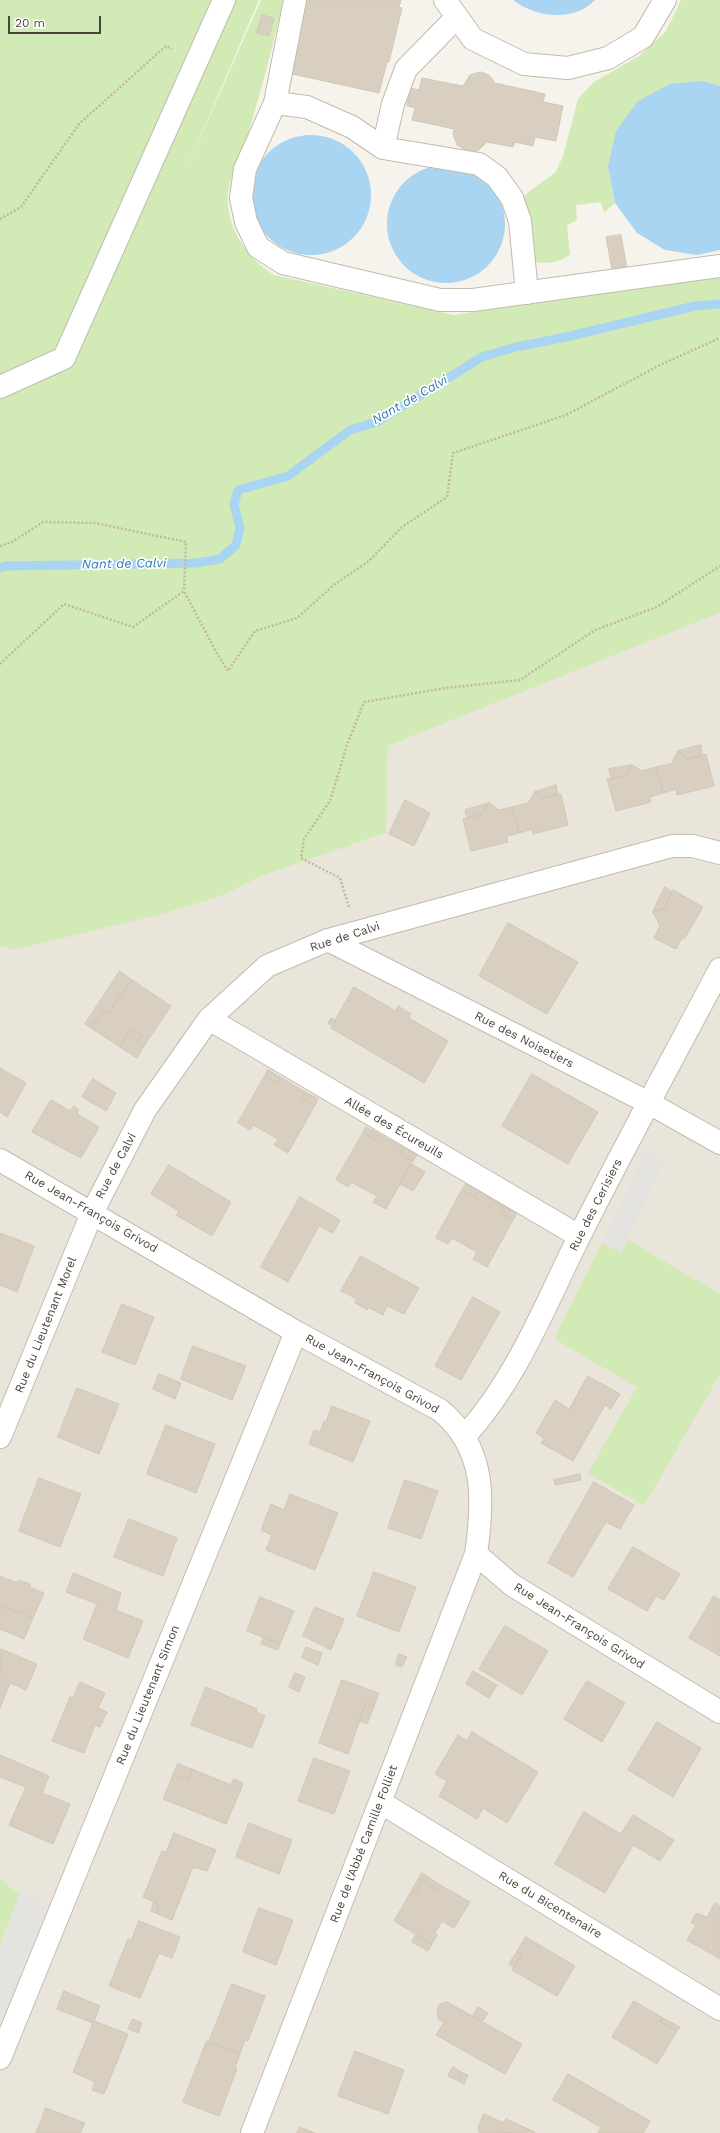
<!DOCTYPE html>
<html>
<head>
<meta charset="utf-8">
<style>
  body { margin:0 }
  #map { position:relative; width:720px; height:2133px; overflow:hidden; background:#f6f3ec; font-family:"Work Sans",sans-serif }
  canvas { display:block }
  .scale { position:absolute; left:8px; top:16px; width:93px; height:18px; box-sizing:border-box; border:2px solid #4b4439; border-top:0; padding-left:5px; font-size:12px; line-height:14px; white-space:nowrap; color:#4b4439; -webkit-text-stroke:3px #fff; paint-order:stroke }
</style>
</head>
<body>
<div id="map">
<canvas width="720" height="2133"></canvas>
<div class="scale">20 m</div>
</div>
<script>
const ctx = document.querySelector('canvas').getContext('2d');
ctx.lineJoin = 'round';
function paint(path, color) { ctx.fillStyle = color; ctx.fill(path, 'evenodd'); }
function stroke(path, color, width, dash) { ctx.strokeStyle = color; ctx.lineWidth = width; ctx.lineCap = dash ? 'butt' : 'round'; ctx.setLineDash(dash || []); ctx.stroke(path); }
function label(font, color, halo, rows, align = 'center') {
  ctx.font = font + ' "Work Sans",sans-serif'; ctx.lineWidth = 3.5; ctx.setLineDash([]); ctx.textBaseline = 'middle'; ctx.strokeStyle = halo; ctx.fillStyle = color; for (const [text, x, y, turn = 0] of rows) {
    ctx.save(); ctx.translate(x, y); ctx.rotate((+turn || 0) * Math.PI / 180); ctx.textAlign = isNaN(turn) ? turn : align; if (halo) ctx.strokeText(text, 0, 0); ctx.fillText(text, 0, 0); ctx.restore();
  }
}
paint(new Path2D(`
  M720 613V2133H0V946L15 950 163 914 224 895 264 875 386 833 388 746Z`), '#eae5da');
paint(new Path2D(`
  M0 0H259L185 172 261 0H283C273 48 260 94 246 141 239 161 226 183 228 204 230 234 250 260 274 275L454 315 720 274V613L388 746 386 833 264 875 224 895 163 914 15 950 0 946Z
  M681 0H720V86L703 81 608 167 615 203 604 213 601 202 576 205 577 220 567 225 570 254C562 263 542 265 532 261L522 197 556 172 563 156 578 99 594 82 639 56 666 31Z
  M628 1240 720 1294V1374L644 1506 588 1473 637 1387 554 1339 602 1243 621 1252Z
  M0 1878 13 1890 20 1892 0 1945Z`), '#d2eab5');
paint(new Path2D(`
  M645 1152 665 1161 621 1252 602 1243Z
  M20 1892 48 1903 5 2017 0 2015V1945Z`), '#e5e3e0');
paint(new Path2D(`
  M513 0H595C573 23 535 17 513 0Z
  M703 81 720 86V250L697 255 665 250 637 233 615 203 608 167 616 131 638 101 670 84Z
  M251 195a60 60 0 1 1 120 0a60 60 0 1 1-120 0Z
  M387 224a59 59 0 1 1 118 0a59 59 0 1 1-118 0Z`), '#a9d4f2');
stroke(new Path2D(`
  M0 568 6 566 197 563 220 559 236 545 240 528 234 505 238 490 288 476 350 430 377 422 482 357 516 347 566 337 695 306 720 304`), '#a9d4f2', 9);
const building = new Path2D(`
  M308 0H401L399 7 402 8 389 62H387L379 93 292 74Z
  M262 15 274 18 269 36 257 33Z
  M481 72 489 75 495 83 545 94 543 102 563 106 556 141 535 137 533 146 515 142 513 147 487 142 479 150 469 152 457 145 453 134 454 129 412 120 415 108 407 106 410 88 419 90 422 78 463 86 470 75Z
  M621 235 627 268 612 270 606 237Z
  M701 745 702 755 688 759 678 751Z
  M678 751 688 759 706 754 714 786 677 795 676 789 663 793 656 767 671 764Z
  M632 765 626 776 611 778 609 769Z
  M632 765 642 771 656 767 663 793 650 797 651 802 616 811 607 779 626 776Z
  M556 785 558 794 544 798 535 792Z
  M535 792 544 798 561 794 568 825 533 834 532 829 519 833 512 807 528 803Z
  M405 800 430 813 414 846 389 834Z
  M489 803 481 815 467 818 465 810Z
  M489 803 499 810 512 807 519 833 506 836 508 842 471 851 463 819 481 815Z
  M665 887 672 892 664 908 653 912Z
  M673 890 703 907 684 939 682 938 676 949 654 938 660 926 653 912 664 908Z
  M508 923 578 962 547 1014 479 976Z
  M120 971 132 980 108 1013 104 1010 91 1028 85 1024Z
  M132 980 171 1006 144 1046 137 1041 142 1035 131 1029 120 1047 91 1028 104 1010 108 1013Z
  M354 987 396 1011 398 1006 411 1014 409 1018 448 1041 424 1083 331 1028 332 1026 328 1023 331 1018 335 1020Z
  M131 1029 142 1035 137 1041 144 1046 137 1058 120 1047Z
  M0 1068 26 1083 7 1117 0 1112Z
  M268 1070 280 1077 277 1083 265 1076Z
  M532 1074 598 1112 568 1164 502 1126Z
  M265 1076 277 1083 280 1077 305 1092 302 1098 315 1105 288 1153 274 1145 278 1139 253 1125 250 1130 238 1123Z
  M93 1079 116 1093 106 1111 82 1097Z
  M305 1092 318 1099 315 1105 302 1098Z
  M51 1100 70 1111 74 1106 79 1110 77 1114 99 1127 81 1158 32 1132Z
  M366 1127 379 1134 375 1140 363 1133Z
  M363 1133 375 1140 379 1134 404 1148 400 1154 413 1161 386 1209 373 1202 377 1196 351 1182 348 1187 336 1180Z
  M404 1148 417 1155 413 1161 400 1154Z
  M411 1164 425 1172 413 1191 400 1184Z
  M169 1165 231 1202 212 1236 176 1215 179 1211 151 1194Z
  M466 1184 478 1191 475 1197 462 1190Z
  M462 1190 475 1197 478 1191 504 1206 500 1212 513 1220 487 1267 473 1259 477 1252 452 1238 448 1244 436 1238Z
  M300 1197 340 1220 333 1233 319 1226 288 1282 261 1267Z
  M504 1206 517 1213 513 1220 500 1212Z
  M0 1233 34 1246 17 1292 0 1285Z
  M361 1256 419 1288 404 1314 387 1306 383 1315 368 1307V1310L355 1303 357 1299 341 1291Z
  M473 1297 500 1312 461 1380 435 1366Z
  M122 1304 154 1317 135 1365 102 1352Z
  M193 1346 246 1366 232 1400 181 1379Z
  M159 1374 181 1383 175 1399 153 1389Z
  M588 1376 620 1394 611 1409 605 1405 573 1461 541 1443 544 1438 536 1433 555 1400 569 1409Z
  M77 1388 119 1404 99 1454 58 1437Z
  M332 1406 370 1421 353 1462 309 1444 314 1430 320 1432 324 1421 326 1422Z
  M166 1425 215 1444 196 1493 147 1474Z
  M580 1474 581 1480 555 1485 554 1480Z
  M39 1478 81 1494 60 1547 19 1531Z
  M405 1480 438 1491 421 1539 388 1528Z
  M594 1482 634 1505 620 1529 606 1522 573 1577 548 1563Z
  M290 1494 338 1513 315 1570 266 1550 272 1535 261 1530 271 1504 284 1510Z
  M129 1519 177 1538 163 1576 114 1557Z
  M633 1547 680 1574 664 1600 656 1596 647 1611 608 1589Z
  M374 1572 416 1587 399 1632 357 1616Z
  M74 1573 121 1593 116 1610 143 1621 128 1658 83 1639 97 1604 66 1592Z
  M0 1576 17 1583 18 1580 30 1584 29 1587 44 1593 33 1618 0 1605Z
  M714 1596 720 1600V1656L689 1638Z
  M260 1597 294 1611 280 1644 247 1631Z
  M0 1605 33 1618 24 1639 0 1629Z
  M315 1607 344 1619 331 1650 303 1636Z
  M505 1626 548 1651 522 1695 479 1669Z
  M264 1638 280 1644 278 1650 261 1644Z
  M306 1647 322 1653 318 1665 302 1658Z
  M1 1649 37 1664 26 1690 10 1683 0 1708Z
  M399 1654 407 1657 402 1667 396 1665Z
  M473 1671 497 1685 489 1698 466 1684Z
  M295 1673 305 1677 299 1692 289 1687Z
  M342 1680 379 1693 374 1706 366 1703 348 1754 319 1743Z
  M587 1681 625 1703 602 1742 564 1719Z
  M80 1682 105 1693 98 1708 107 1712 100 1727 95 1725 84 1753 52 1741 70 1697 73 1698Z
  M206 1687 257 1709 256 1712 265 1716 252 1748 191 1725Z
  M366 1703 374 1706 367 1724 359 1721Z
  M657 1722 701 1748 673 1797 628 1770Z
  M472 1732 538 1772 507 1823 483 1808 477 1819 439 1796 447 1781 435 1774 458 1735 467 1741Z
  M0 1755 49 1776 42 1793 70 1804 53 1844 9 1825 26 1787 0 1777Z
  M314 1758 350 1771 334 1814 298 1801Z
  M178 1764 192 1769 188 1780 173 1775Z
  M192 1769 241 1789 226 1824 163 1799 173 1775 188 1780Z
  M234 1779 243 1783 241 1789 231 1785Z
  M584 1812 621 1834 633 1815 674 1840 660 1861 633 1845 605 1893 555 1864Z
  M249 1823 292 1840 279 1874 236 1857Z
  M174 1833 216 1850 207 1871 193 1867 172 1920 156 1913 159 1904 143 1897 162 1851 166 1852Z
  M422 1873 442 1886 439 1890 422 1880 415 1893 412 1890Z
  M422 1880 439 1890 442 1886 470 1902 454 1928 442 1921 435 1933 437 1935 432 1944 394 1921 412 1890 415 1893Z
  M154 1902 159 1904 156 1913 151 1911Z
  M715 1903 720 1906V1959L687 1940 696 1925 691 1923 696 1913 707 1917Z
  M259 1908 293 1920 276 1965 243 1952Z
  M139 1921 180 1937 172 1958 159 1953 140 1998 109 1986 128 1939 131 1940Z
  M416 1935 432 1944 428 1951 412 1942Z
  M526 1937 575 1966 557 1996 512 1970 522 1954 517 1952Z
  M517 1952 522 1954 514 1967 509 1964Z
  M232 1984 265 1996 248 2041 245 2040 240 2054 209 2042Z
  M64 1991 100 2006 94 2021 128 2034 104 2094 92 2090 95 2082 73 2072 93 2023 57 2009Z
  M634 2001 663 2018 661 2022 677 2031 657 2064 612 2037Z
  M447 2002 522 2044 505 2074 436 2035 444 2022 438 2019 437 2010 439 2005Z
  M478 2007 488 2013 483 2021 473 2016Z
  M663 2018 680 2027 677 2031 661 2022Z
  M133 2019 142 2023 138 2033 128 2029Z
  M207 2041 240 2054 235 2067 237 2069 219 2116 183 2102Z
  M355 2051 404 2070 388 2114 338 2096Z
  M453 2067 463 2073 459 2081 448 2076Z
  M463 2073 468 2075 464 2084 459 2081Z
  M568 2074 650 2121 643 2133H598L601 2127 553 2100Z
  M46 2108 85 2123 80 2133H36Z
  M484 2114 504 2123 506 2119 535 2132 480 2133 478 2128Z
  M300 2127 315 2133H297Z`);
paint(building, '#d8cfc1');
stroke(building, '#d3c7b4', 1);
const minor = new Path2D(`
  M295 0 275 103 245 169 241 198 246 222 258 247 283 263 440 300H473L720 266
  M445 0 473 39 524 64 568 68 608 58 643 37 665 0
  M275 103 307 107 352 127 383 148 479 164 497 177 512 198 520 221 527 293
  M383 148 393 104 406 69 457 17
  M0 387 64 358 224 0
  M328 940 649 1103 720 1143
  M209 1019 579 1236
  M0 1160 296 1332 440 1410C486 1448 484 1499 476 1554L512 1585 720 1712
  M465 1436C517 1379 545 1305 579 1237 624 1147 673 1058 720 969
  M0 1437 92 1213 145 1110 209 1019 267 966 328 940 672 846H693L720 853
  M380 1802 720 2009
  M0 2058 296 1332
  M252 2133 476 1554`);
stroke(minor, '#c2bbae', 24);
stroke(new Path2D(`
  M0 219 21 207 79 124 166 46 172 49
  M0 546 12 542 43 522 95 523 186 542 184 591
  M0 664 64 604 133 627 184 591 215 650 228 671 255 631 297 618 335 584 369 561 402 527 447 497 453 453 566 415 660 365 720 338
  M349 907 340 878 301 858 304 839 330 801 347 745 364 702 445 688 520 680 595 630 657 607 720 566`), '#c4b79f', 2.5, [2, 2]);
stroke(minor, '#fff', 22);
label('12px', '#4b4439', '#fff', [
  ["Rue de Calvi",345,937,-18],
  ["Rue des Noisetiers",524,1040,27],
  ["Allée des Écureuils",394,1128,30],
  ["Rue de Calvi",116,1166,-62],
  ["Rue des Cerisiers",596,1205,-63],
  ["Rue Jean-François Grivod",91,1212,30],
  ["Rue du Lieutenant Morel",46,1325,-68],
  ["Rue Jean-François Grivod",372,1374,29],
  ["Rue Jean-François Grivod",579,1626,32],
  ["Rue du Lieutenant Simon",148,1695,-68],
  ["Rue de l'Abbé Camille Folliet",364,1844,-69],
  ["Rue du Bicentenaire",550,1905,31]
]);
label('italic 13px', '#2e7ab2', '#fff', [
  ["Nant de Calvi",410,400,-30],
  ["Nant de Calvi",124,564,-1]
]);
</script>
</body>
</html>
